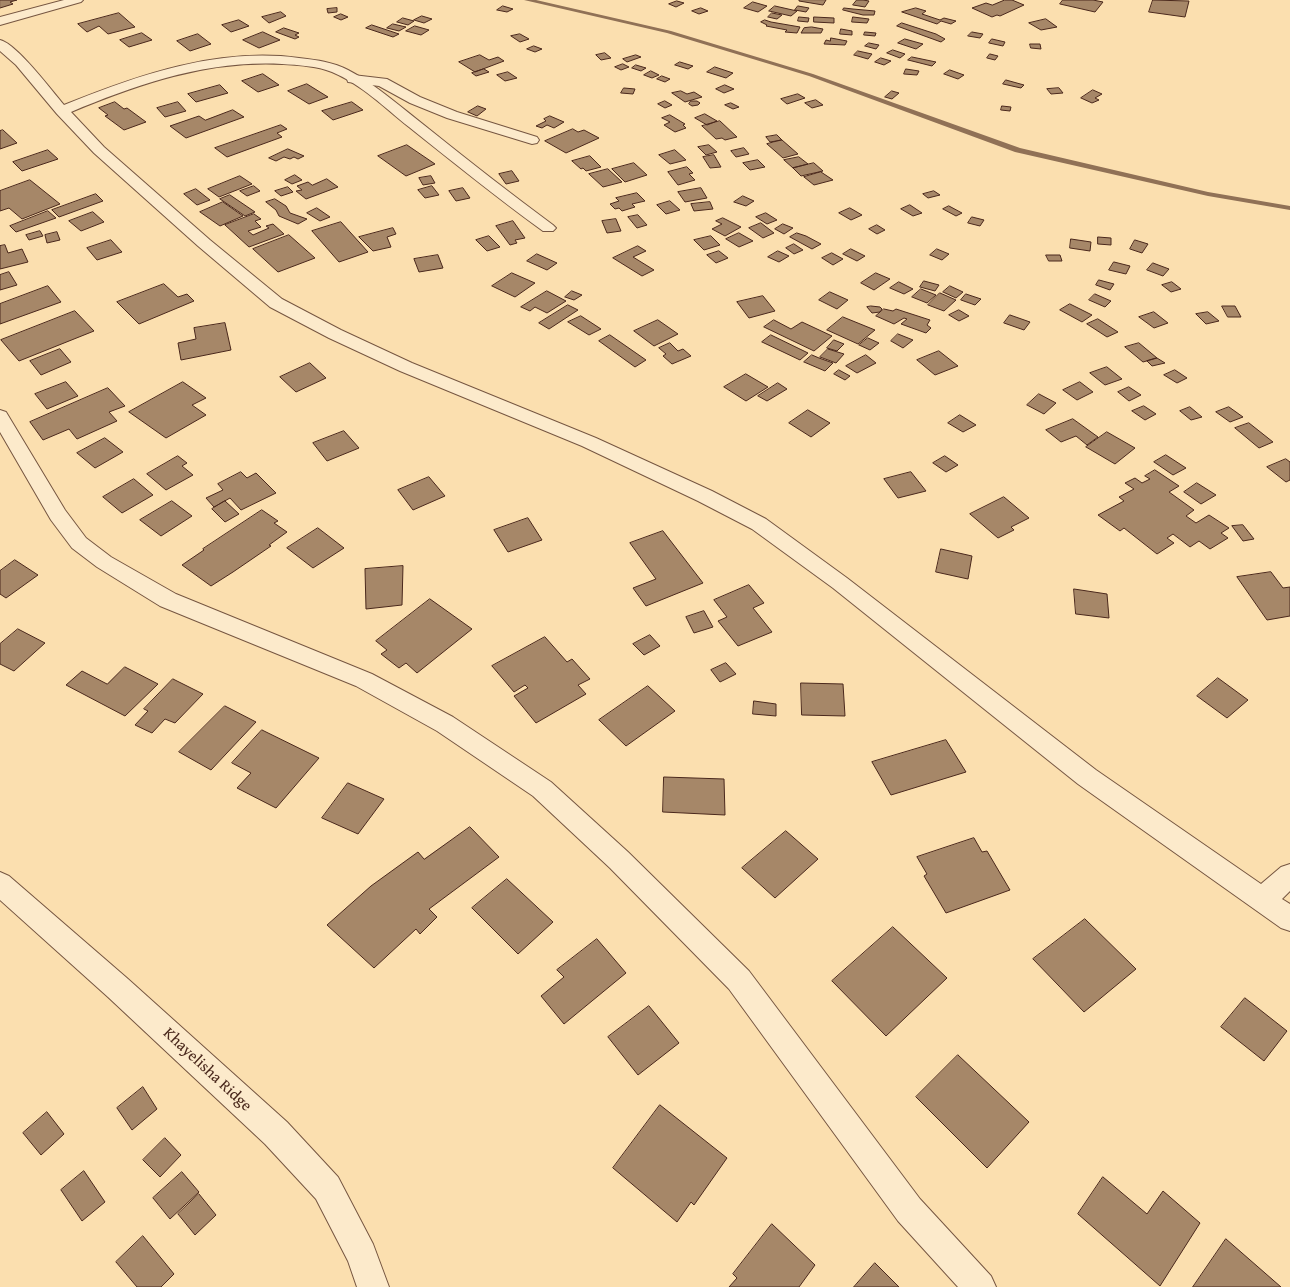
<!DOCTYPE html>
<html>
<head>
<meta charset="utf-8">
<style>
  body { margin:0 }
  canvas { display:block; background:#fbdfaf }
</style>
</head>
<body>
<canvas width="1290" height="1287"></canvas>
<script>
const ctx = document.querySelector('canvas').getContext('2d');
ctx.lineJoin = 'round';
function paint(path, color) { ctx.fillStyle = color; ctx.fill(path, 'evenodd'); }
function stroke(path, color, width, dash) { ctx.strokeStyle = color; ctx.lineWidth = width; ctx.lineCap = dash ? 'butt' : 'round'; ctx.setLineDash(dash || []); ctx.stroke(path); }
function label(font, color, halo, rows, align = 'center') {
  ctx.font = font + ' "Gentium Book Plus",serif'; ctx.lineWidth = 3.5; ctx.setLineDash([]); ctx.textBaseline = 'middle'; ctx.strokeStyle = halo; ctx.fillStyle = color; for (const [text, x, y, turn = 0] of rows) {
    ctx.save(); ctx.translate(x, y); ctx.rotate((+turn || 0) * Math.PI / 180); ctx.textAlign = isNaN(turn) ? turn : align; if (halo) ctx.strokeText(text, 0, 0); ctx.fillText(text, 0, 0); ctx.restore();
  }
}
paint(new Path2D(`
  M524 0H536L671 31 813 74 1020 148 1208 192 1290 206V210L1208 196 1015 152 809 76 667 33Z`), '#907156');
const building = new Path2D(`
  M0 0H17L10 2 13 4 0 8Z
  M826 0 823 5 799 1V0Z
  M857 0H863L869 1 865 7 853 5Z
  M1005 0H1012L1024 5 1000 16 997 15 992 17 972 8 986 3 992 5Z
  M1063 0H1093L1103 2 1095 12 1060 4Z
  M1153 0 1189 1 1185 17 1149 12Z
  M677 1 684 3 676 7 669 4Z
  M753 2 767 6 758 12 744 8Z
  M503 6 513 9 507 12 497 10Z
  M775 6 797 11 791 16 769 11Z
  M798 6 809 8 806 12 795 10Z
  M337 8V12L328 13 327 9Z
  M701 8 708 11 699 14 692 11Z
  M844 8 853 9 875 11 874 15H863L843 10Z
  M916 8 926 11 922 14 940 20 944 18 956 21 951 24 941 21 937 24 902 12Z
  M281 12 286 16 269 23 262 17Z
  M119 13 135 27 108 34 99 26 87 32 78 24Z
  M772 13 782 15 777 19 768 17Z
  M341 14 348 17 341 20 334 17Z
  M422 16 432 19 424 23 414 20Z
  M799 17 809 18 808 22 798 21Z
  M814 17 834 18V23L814 22Z
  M853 17 869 19 867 23 852 22Z
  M403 18 414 21 408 25 397 22Z
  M1046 19 1057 27 1041 30 1029 23Z
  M239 20 249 26 231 32 222 25Z
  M765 20 771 22 800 27 797 33 785 32 787 30 766 26 767 25 761 22Z
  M902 23 936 34 945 39 941 42 897 26Z
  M393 24 406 27 399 31 387 28Z
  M372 25 399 34 393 37 366 28Z
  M415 26 429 30 421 35 406 31Z
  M812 27 823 29 821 33H801L804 28Z
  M284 28 299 33 295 35 299 37 295 39 276 32Z
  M841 29 852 31V35L840 34Z
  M263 32 280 40 259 48 243 40Z
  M865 32 876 33 875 36 864 35Z
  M972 32 983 34 980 38 968 36Z
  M142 33 152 40 129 47 120 40Z
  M198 34 211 44 190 51 177 41Z
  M520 34 529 39 520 42 511 36Z
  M831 38 847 41 845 45 824 44 826 40 830 41Z
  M905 39 923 44 916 49 898 43Z
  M992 39 1005 42 1003 46 989 43Z
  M869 43 879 45 876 49 865 46Z
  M1030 44H1040L1041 49 1031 48Z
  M534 46 542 49 535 52 527 49Z
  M893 50 905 54 900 58 887 53Z
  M858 51 872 54 868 59 854 55Z
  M605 53 611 58 601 60 596 55Z
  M990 54 998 56 995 60 987 58Z
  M480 55 489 60 498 57 504 61 475 72 459 62Z
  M636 55 641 57 627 62 623 59Z
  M912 57 936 62 932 66 908 60Z
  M881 58 891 61 884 65 875 62Z
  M680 62 693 66 688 69 675 65Z
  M623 64 629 67 621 70 615 67Z
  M636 65 646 68 641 71 632 68Z
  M715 67 733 73 726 78 707 72Z
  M484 69 489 72 476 76 472 73Z
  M906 69 919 71 917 75 904 74Z
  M950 70 964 75 958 79 944 74Z
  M651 71 659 75 652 78 644 75Z
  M508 72 517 78 505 81 497 75Z
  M263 74 279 85 258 92 242 81Z
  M662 76 670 79 665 82 657 79Z
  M1006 80 1024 85 1021 88 1003 84Z
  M307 84 328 97 309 104 288 91Z
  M220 85 228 93 196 102 188 94Z
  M725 85 734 89 724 93 716 89Z
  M624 88 635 89 633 94 621 93Z
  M1059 88 1063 93 1051 94 1047 89Z
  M1093 90 1102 94 1095 98 1099 100 1092 103 1081 98Z
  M681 91 687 94 694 92 702 97 685 102 672 93Z
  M892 91 899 93 892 99 885 97Z
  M798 94 805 98 787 104 781 99Z
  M816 100 823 105 812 108 805 103Z
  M665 101 672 105 665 108 658 104Z
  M691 101H697L700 103 698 105 692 106 689 104Z
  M115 102 124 109 127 108 146 122 124 130 105 116 108 115 99 108Z
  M178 102 186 111 165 117 157 108Z
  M352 102 363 110 333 120 322 111Z
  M731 103 739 107 733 109 725 105Z
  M478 106 486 109 477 116 468 112Z
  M1002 106 1011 107 1010 111 1001 110Z
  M233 110 244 117 186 138 170 126 199 116 205 120Z
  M705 114 717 121 707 125 695 118Z
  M670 115 685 124 683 125 686 128 675 132 664 125 670 122 662 118Z
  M550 116 564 122 554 128 547 125 542 128 536 126 546 121 544 119Z
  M720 121 737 137 725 140 722 138 716 139 702 126Z
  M281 125 287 129 277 133 282 137 227 157 215 148Z
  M573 129 578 132 584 130 599 138 566 153 545 141Z
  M3 130 17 143 0 149V131Z
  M777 135 782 140 770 142 766 137Z
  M782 140 798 154 783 158 767 144Z
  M407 145 435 164 406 176 378 156Z
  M709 145 717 152 706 155 698 147Z
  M744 148 749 154 736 157 731 151Z
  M288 149 304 156 298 159 294 157 290 159 284 157 276 161 269 158Z
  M48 150 58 159 22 171 13 162Z
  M675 150 686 160 670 164 659 155Z
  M714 155 721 167 710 168 703 157Z
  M590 156 601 167 586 171 583 168 581 169 572 161Z
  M799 157 808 164 793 168 784 160Z
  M758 160 765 167 750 170 743 163Z
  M634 163 647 175 625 182 612 169Z
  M814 163 823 171 801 176 793 168Z
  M687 167 693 173 689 174 695 180 678 185 668 172Z
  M608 169 622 182 603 187 589 174Z
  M512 171 519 181 506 184 499 174Z
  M821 172 833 180 814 185 804 177Z
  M295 175 302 180 292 184 285 180Z
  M240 176 252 184 219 197 208 189Z
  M431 176 435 183 423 185 419 178Z
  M327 179 338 187 306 199 296 191 302 190 297 186 308 182 312 185Z
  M30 180 60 204 22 219 9 208 0 211V191Z
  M254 186 260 191 247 196 240 191Z
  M432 186 439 195 425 198 418 190Z
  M288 187 293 192 281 196 275 191Z
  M463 188 470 198 456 201 449 191Z
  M701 188 707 198 685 202 678 192Z
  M196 189 210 200 197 205 184 194Z
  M934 191 940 195 928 198 923 194Z
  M637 193 645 201 632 204 635 207 622 211 619 208 615 209 610 204 619 201 616 198Z
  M96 194 103 201 59 217 52 210Z
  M230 195 255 212 245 216 220 199Z
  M743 196 754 201 746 206 734 202Z
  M275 199 286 206 290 213 307 219 298 224 279 216 276 210 266 202Z
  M670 201 680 210 666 214 657 205Z
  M223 202 243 216 220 226 200 212Z
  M710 202 713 209 694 211 691 204Z
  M910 205 922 213 913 216 901 209Z
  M949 206 962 213 956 216 943 209Z
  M317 208 330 217 320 221 307 213Z
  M850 208 862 215 851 220 839 213Z
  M48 211 56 218 16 232 10 226Z
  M93 212 104 222 81 231 69 221Z
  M766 213 777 220 767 224 756 217Z
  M254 214 261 219 255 221 261 227 248 231 253 235 269 228 266 226 273 224 284 234 249 247 225 225Z
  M638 215 647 225 637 228 628 217Z
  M972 217 984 220 980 226 968 223Z
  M723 218 741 227 725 236 712 229 722 224 716 221Z
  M616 219 621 231 607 233 602 221Z
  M513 221 525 238 515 240 517 243 510 245 496 226Z
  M341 222 368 252 339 262 312 231Z
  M761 223 774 233 763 238 749 228Z
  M783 224 793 228 784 234 775 229Z
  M877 225 885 230 877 234 869 229Z
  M393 228 396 234 387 237 391 247 373 251 359 237Z
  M40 231 43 236 29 240 26 235Z
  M57 232 60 240 47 243 45 235Z
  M739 233 753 241 739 247 726 239Z
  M797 233 806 236 821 244 812 249 790 237Z
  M289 235 315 258 278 272 253 249Z
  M489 236 500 247 487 251 476 240Z
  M711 236 720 245 704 250 694 240Z
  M1098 237 1111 238V245L1098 244Z
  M1071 239 1091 242 1090 251 1070 248Z
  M111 240 122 252 97 260 87 248Z
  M1135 240 1148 244 1142 253 1130 249Z
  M794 244 803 250 794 254 786 248Z
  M5 245 8 253 22 249 28 262 0 269V246Z
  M638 246 646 251 633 257 654 270 642 276 613 258Z
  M851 249 865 256 857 261 843 254Z
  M937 249 949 254 942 260 930 255Z
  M719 251 728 258 716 263 707 255Z
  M778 251 789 256 779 262 768 257Z
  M832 253 843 259 833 265 822 258Z
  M537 254 557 263 547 270 527 261Z
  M438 255 443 268 419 272 414 259Z
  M1046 255H1060L1062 261H1049Z
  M1114 262 1130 266 1126 274 1109 270Z
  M1153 263 1169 269 1163 276 1147 270Z
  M9 272 17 285 0 290V275Z
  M512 273 535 283 515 297 492 286Z
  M876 273 890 279 874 290 861 283Z
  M1099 280 1114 284 1110 290 1096 285Z
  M924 281 939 285 935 291 920 287Z
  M899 282 913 289 904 294 890 288Z
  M1172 282 1181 289 1171 292 1162 285Z
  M164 284 178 297 187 294 194 301 139 324 117 302Z
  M48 286 61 302 0 324V304Z
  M950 286 963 292 956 298 943 292Z
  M921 289 936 295 927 303 912 297Z
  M547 291 566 301 547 313 535 307 530 311 521 307Z
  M572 291 582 295 574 300 565 297Z
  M830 292 848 300 837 309 819 300Z
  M940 293 956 300 944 311 928 305Z
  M966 294 981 299 975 305 961 300Z
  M1095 294 1111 301 1105 307 1089 300Z
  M763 296 775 311 749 318 737 302Z
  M1070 304 1092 315 1082 322 1060 310Z
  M568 305 578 310 549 329 539 323Z
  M871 306 880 307 882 309 880 312 872 313 867 307Z
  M1222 306H1235L1241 317H1228Z
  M884 309 893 311 896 309 930 320 927 325 931 328 926 333 901 324 907 319 904 318 894 324 876 316Z
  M959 310 969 316 959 321 949 315Z
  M75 311 94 331 19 361 1 340Z
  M1154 312 1168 323 1154 328 1139 317Z
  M1208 312 1219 321 1206 324 1196 314Z
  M1010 315 1030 322 1024 330 1004 323Z
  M581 316 601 329 589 335 568 322Z
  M843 317 875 330 858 344 827 330Z
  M1098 319 1118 332 1107 337 1087 324Z
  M658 320 678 334 654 346 634 331Z
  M774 320 791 329 802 322 832 336 814 351 764 327Z
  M225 323 231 350 181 360 178 343 196 339 194 328Z
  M898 334 913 340 903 348 891 341Z
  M610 335 646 360 635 367 599 341Z
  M771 335 808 353 800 360 762 342Z
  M868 338 879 343 870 350 859 345Z
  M834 340 844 344 837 351 827 348Z
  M670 343 678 351 683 349 691 356 672 364 663 356 666 354 659 348Z
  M1139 343 1157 358 1143 362 1125 347Z
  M60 349 71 362 41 375 30 361Z
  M828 349 844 354 836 363 820 357Z
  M939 351 958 366 935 375 917 360Z
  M812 355 819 358 833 363 825 371 804 362Z
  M866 355 876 363 857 373 846 366Z
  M1157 358 1165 363 1152 366 1147 361Z
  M310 363 326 378 296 392 280 377Z
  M1107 367 1122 379 1105 385 1090 373Z
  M839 370 850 376 845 380 834 374Z
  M1175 370 1187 378 1177 383 1164 375Z
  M746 374 768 387 746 401 724 387Z
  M66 382 78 396 47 409 35 394Z
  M183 382 206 398 192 405 206 415 166 438 129 412Z
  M1080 382 1093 392 1077 400 1063 390Z
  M778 383 787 389 767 401 758 396Z
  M1129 387 1141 395 1129 401 1118 392Z
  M108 388 125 406 109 412 117 421 77 439 69 429 43 440 30 422Z
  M1039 394 1056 403 1044 414 1027 405Z
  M1144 406 1156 414 1145 420 1132 411Z
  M1190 407 1202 417 1191 420 1180 411Z
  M1229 407 1243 417 1230 422 1216 412Z
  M808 410 830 423 811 437 789 423Z
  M960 415 976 425 963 432 948 423Z
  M1073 419 1098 437 1087 445 1076 436 1061 442 1046 430Z
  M1249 423 1273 442 1259 448 1235 428Z
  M344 431 359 448 327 461 313 443Z
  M1107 432 1135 448 1115 464 1086 447Z
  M105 438 123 452 95 468 77 453Z
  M1166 455 1186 468 1173 475 1154 462Z
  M178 456 187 463 182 466 193 475 166 490 147 474Z
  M945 456 958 465 946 472 933 463Z
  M1286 459 1290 462V480L1286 482 1267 467Z
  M1155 470 1179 486 1169 492 1194 510 1186 516 1196 523 1209 515 1229 528 1221 533 1228 538 1210 549 1199 541 1190 547 1173 534 1167 538 1174 543 1157 554 1124 528 1120 531 1098 515 1124 501 1119 497 1134 489 1125 483 1135 478 1142 483 1150 479 1145 476Z
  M241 472 247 478 256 473 276 493 241 510 230 498 214 507 206 498 223 490 218 484Z
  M911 472 926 491 898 498 884 479Z
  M429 477 445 496 413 510 398 490Z
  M134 479 153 495 122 513 103 497Z
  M1197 483 1216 495 1201 504 1184 492Z
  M1004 497 1029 518 1011 527 1014 530 998 538 970 514Z
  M172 501 192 516 161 536 140 520Z
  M225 501 239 514 225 522 212 509Z
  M262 510 278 521 274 523 287 532 269 545 271 546 233 572 211 586 182 565 204 550 203 549Z
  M528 518 542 540 508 552 494 530Z
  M1243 525 1254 539 1243 541 1232 526Z
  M318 528 344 548 313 568 287 548Z
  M663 531 703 583 646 606 633 588 656 579 630 543Z
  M941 549 972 556 968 579 936 572Z
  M15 560 38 575 6 598 0 594V571Z
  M403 566 402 605 366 609 365 569Z
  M1271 572 1283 588 1290 587V616L1267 620 1237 577Z
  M749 585 764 603 753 608 772 632 738 646 718 621 727 617 714 600Z
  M1074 589 1107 594 1109 618 1076 614Z
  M430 599 472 629 417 673 406 663 399 668 381 654 387 650 376 641Z
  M704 611 713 627 694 633 686 617Z
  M18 629 45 643 14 671 0 664V644Z
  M650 635 660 646 644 655 633 644Z
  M545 637 567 662 572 659 590 679 578 685 586 694 536 723 514 696 528 688 525 685 514 692 492 666Z
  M726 663 736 674 720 682 711 670Z
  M125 667 158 684 125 716 66 685 82 671 107 684Z
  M1218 678 1248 700 1227 718 1197 696Z
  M173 679 203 694 175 723 165 719 152 733 135 725 148 711 144 709Z
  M801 683 843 684 845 716 802 715Z
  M648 686 675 711 626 746 599 720Z
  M754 701 776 704V716L753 714Z
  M225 706 256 722 211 770 179 752Z
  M262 730 319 758 276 808 237 788 251 773 232 763Z
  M946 740 966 772 891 795 872 762Z
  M664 777 724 779 725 815 663 812Z
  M348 783 384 799 358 834 322 818Z
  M470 827 499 857 429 909 437 917 420 934 416 929 374 968 327 925 371 886 418 852 424 859Z
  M786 831 818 859 775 898 742 868Z
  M974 838 982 852 987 851 1010 890 946 913 924 876 927 874 917 857Z
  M507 879 553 922 518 954 472 908Z
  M1085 919 1136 969 1084 1012 1033 959Z
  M893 927 947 978 886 1036 832 981Z
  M597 939 626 973 564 1024 541 996 564 977 557 970Z
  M1245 998 1287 1031 1264 1061 1221 1027Z
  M649 1006 679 1043 638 1075 608 1037Z
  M958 1055 1029 1122 987 1168 916 1097Z
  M143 1087 157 1109 132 1130 117 1108Z
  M660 1105 727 1158 694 1205 691 1202 677 1222 613 1168Z
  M47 1112 64 1134 41 1155 23 1133Z
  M165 1138 181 1155 160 1177 143 1160Z
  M84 1171 105 1202 82 1221 61 1190Z
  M182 1172 199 1192 170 1219 153 1198Z
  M1103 1177 1147 1214 1163 1191 1200 1223 1160 1286 1078 1214Z
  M199 1194 216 1215 195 1235 178 1214Z
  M772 1224 815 1265 799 1287H729L737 1278 733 1274Z
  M143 1236 174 1274 161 1287H137L116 1262Z
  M1226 1239 1281 1287H1193Z
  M875 1263 899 1287H854Z`);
paint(building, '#a68768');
stroke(building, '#4a281c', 1);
const service = new Path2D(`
  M353 75 387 79 420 97 457 112 537 137 539 140 537 143 532 144 447 118 410 103 379 86 348 82 347 79 348 76Z`);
const minor = new Path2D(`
  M64 0H83L81 2 0 25V17Z
  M0 40C17 44 52 91 64 105 138 75 218 47 299 58 316 60 333 62 348 70 377 85 403 109 429 129 470 162 511 194 553 225L556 228 553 231H543C497 198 453 162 409 127 385 108 361 84 332 72 317 66 298 65 282 64 207 60 138 84 71 112L104 147 210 240 282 299 341 330 412 363 596 438 712 491 766 519 847 578 1096 770 1261 884 1281 867 1290 864V891L1282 899 1290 904V931L1281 928 1078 784 833 588 752 529 698 501 582 446 400 371 329 338 270 307 198 246 94 153 57 114 16 65 0 51Z
  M0 410 6 412 65 510 86 538 111 557 176 594 372 674 453 717 551 782 628 852 749 971 920 1199 991 1276 996 1287H958L898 1221 729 989 610 868 533 796 437 731 356 686 160 606 97 567 72 548 51 520 0 432Z
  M0 872 9 876 128 979 287 1122 338 1177 373 1244 389 1287H357L348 1261 316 1199 265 1144 108 997 0 900Z`);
stroke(service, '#765641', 2);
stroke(minor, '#765641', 2);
paint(service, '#fceacb');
paint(minor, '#fceacb');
label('16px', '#4a281c', '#fceacb', [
  ["Khayelisha Ridge",207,1070,43]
]);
</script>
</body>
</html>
